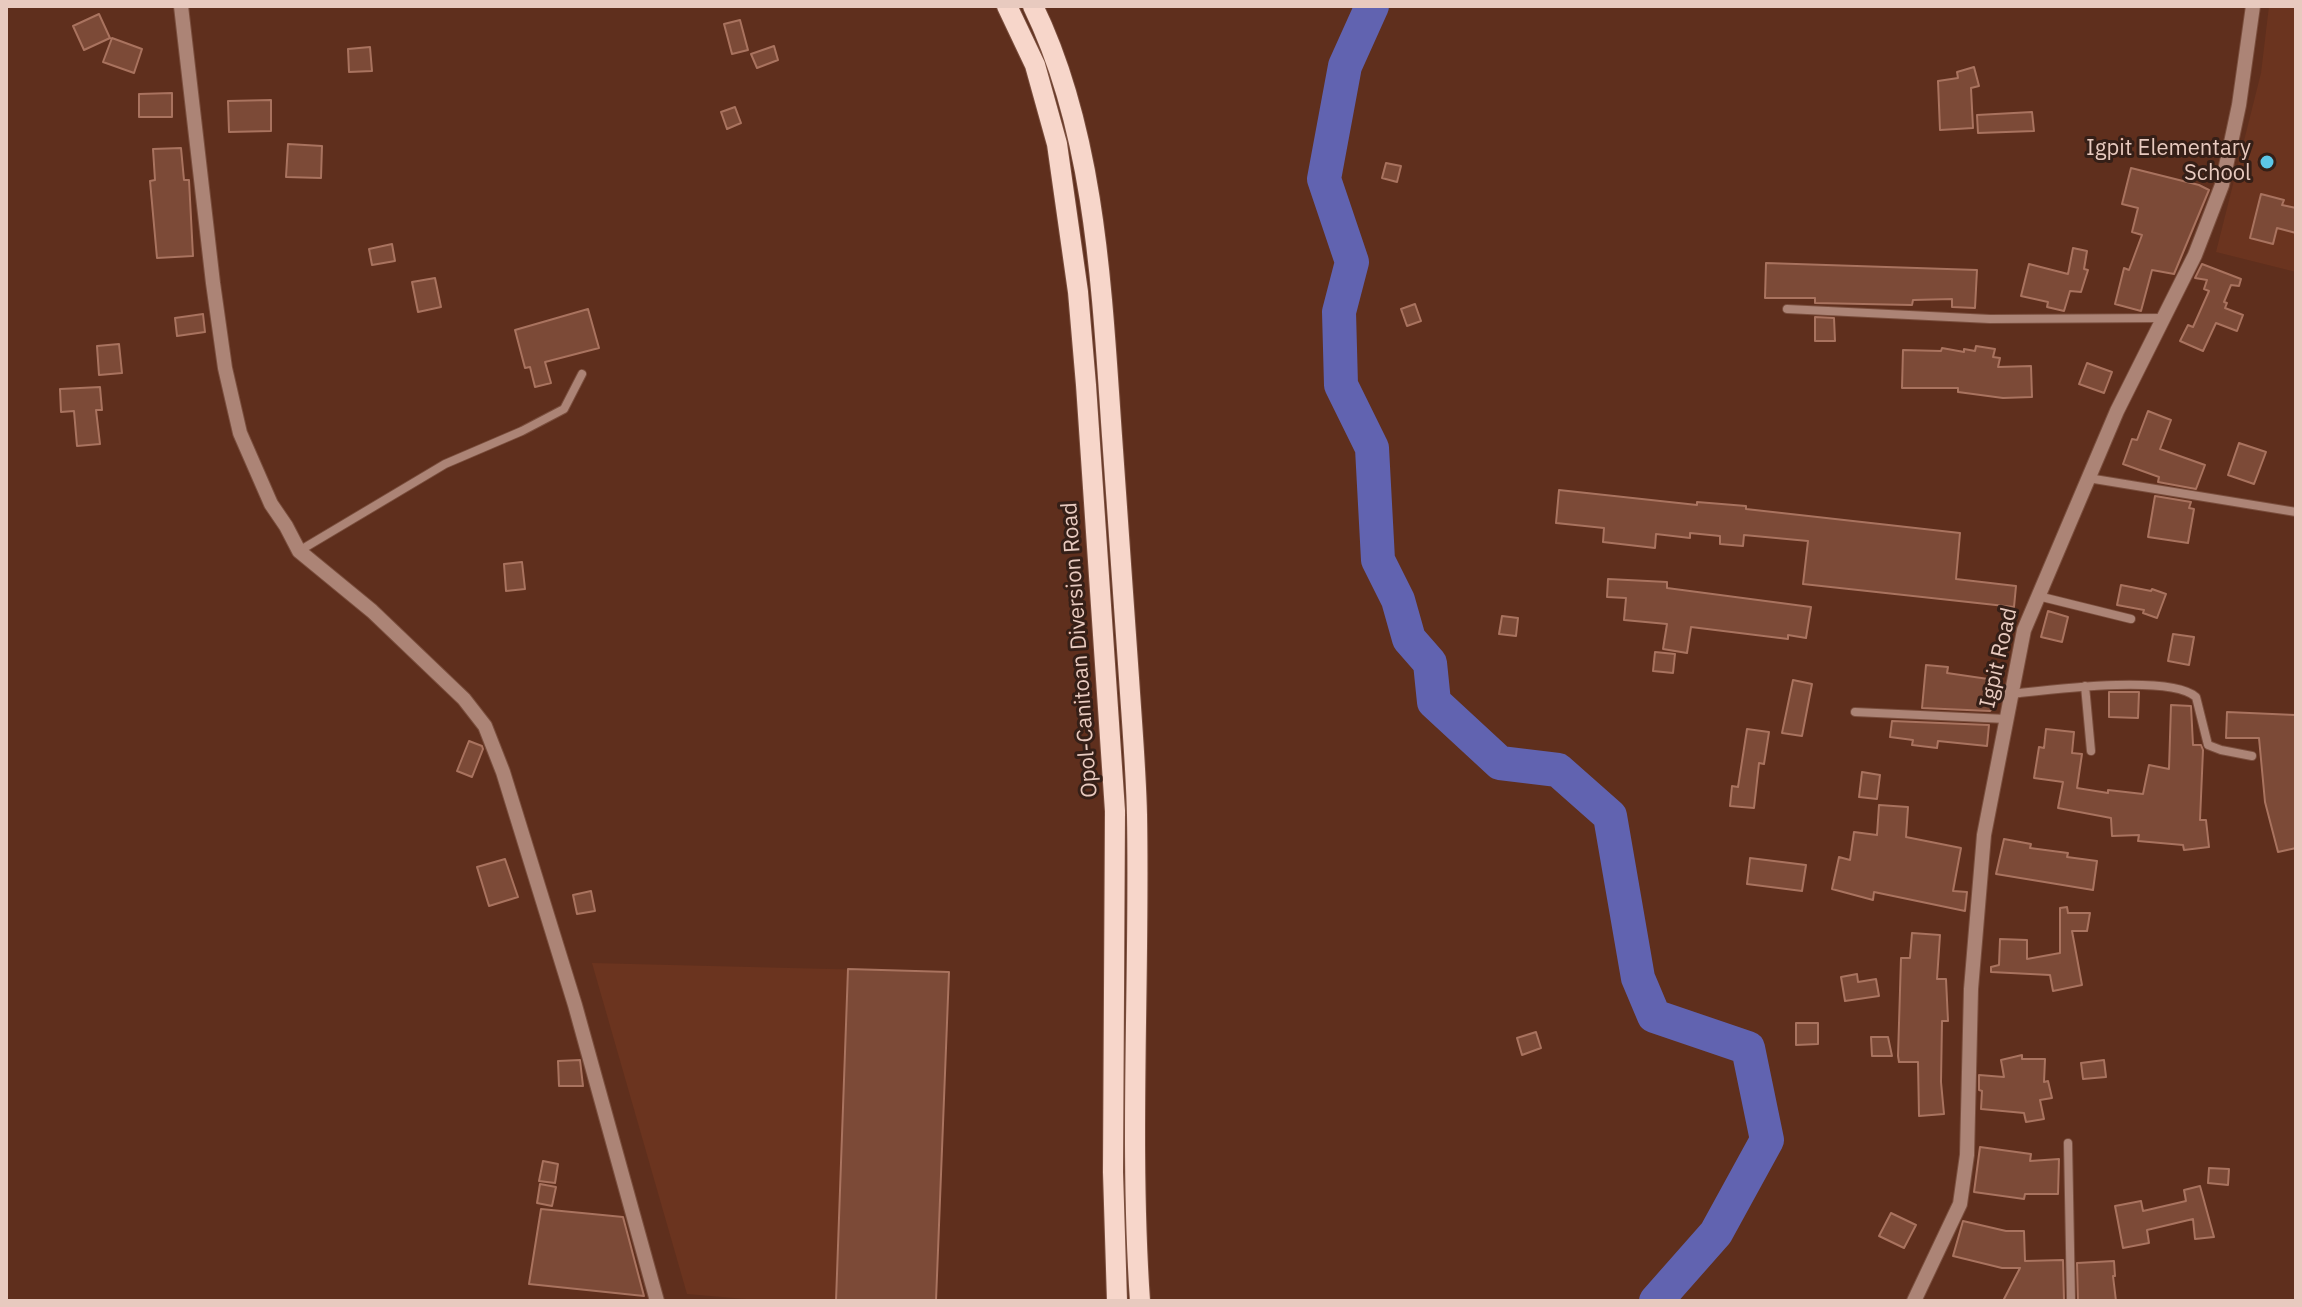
<!DOCTYPE html>
<html>
<head>
<meta charset="utf-8">
<style>
  body { margin:0 }
  #map { position:relative; width:2302px; height:1307px; overflow:hidden; background:#5f2f1d; font-family:"IBM Plex Sans",sans-serif }
  canvas { display:block }
  .frame { position:absolute; inset:0; border:8px solid #e8cabf; pointer-events:none }
</style>
</head>
<body>
<div id="map">
<canvas width="2302" height="1307"></canvas>
<div class="frame"></div>
</div>
<script>
const ctx = document.querySelector('canvas').getContext('2d');
ctx.lineJoin = 'round';
function paint(path, color) { ctx.fillStyle = color; ctx.fill(path, 'evenodd'); }
function stroke(path, color, width, dash) { ctx.strokeStyle = color; ctx.lineWidth = width; ctx.lineCap = dash ? 'butt' : 'round'; ctx.setLineDash(dash || []); ctx.stroke(path); }
function label(font, color, halo, rows, align = 'center') {
  ctx.font = font + ' "IBM Plex Sans",sans-serif'; ctx.lineWidth = 6; ctx.setLineDash([]); ctx.textBaseline = 'middle'; ctx.strokeStyle = halo; ctx.fillStyle = color; for (const [text, x, y, turn = 0] of rows) {
    ctx.save(); ctx.translate(x, y); ctx.rotate((+turn || 0) * Math.PI / 180); ctx.textAlign = isNaN(turn) ? turn : align; if (halo) ctx.strokeText(text, 0, 0); ctx.fillText(text, 0, 0); ctx.restore();
  }
}
paint(new Path2D(`
  M2269 6H2296V272L2216 252 2261 73Z
  M592 963 949 972 936 1301H769L687 1294Z`), '#6b341f');
stroke(new Path2D(`
  M1372 6 1345 66 1324 179 1352 262 1339 312 1341 385 1372 448 1378 560 1398 600 1409 639 1430 663 1434 702 1500 763 1558 770 1610 816 1638 978 1654 1016 1748 1048 1767 1140 1716 1233 1656 1301`), '#6163b0', 34);
const building = new Path2D(`
  M99 14 110 38 84 50 73 26Z
  M740 20 748 50 732 54 724 24Z
  M112 38 142 49 134 73 103 62Z
  M774 46 778 60 757 68 751 54Z
  M370 47 372 71 349 72 348 49Z
  M1974 67 1979 86 1971 88 1973 128 1940 130 1938 81 1958 78 1957 72Z
  M172 93V117H139V94Z
  M271 100V131L229 132 228 101Z
  M735 107 741 123 727 129 721 112Z
  M2032 112 2034 131 1978 133 1977 115Z
  M288 144 322 146 321 178 286 177Z
  M181 148 184 180H189L193 256 157 258 150 181 155 180 153 149Z
  M1386 163 1401 166 1397 182 1382 178Z
  M2131 168 2199 185 2209 190 2174 274 2152 270 2141 311 2115 304 2124 268 2129 270 2142 235 2132 232 2138 208 2122 204Z
  M2261 194 2284 200 2282 205 2296 208V233L2277 228 2273 244 2250 238Z
  M392 244 395 261 372 265 369 249Z
  M2073 248 2087 251 2084 269 2088 270 2081 292 2070 291 2064 311 2047 307 2048 302 2021 296 2029 264 2068 274Z
  M1766 263 1977 270 1975 308 1952 307V299L1913 300 1912 305 1815 303V298H1765Z
  M2202 264 2241 279 2239 286 2231 285 2224 302 2227 303 2225 308 2243 315 2237 331 2216 323 2203 351 2180 341 2188 325 2193 327 2209 291 2204 289 2207 280 2195 278Z
  M435 278 441 307 418 312 412 282Z
  M1415 304 1421 321 1407 326 1401 309Z
  M588 309 599 348 545 362 551 383 535 387 530 367 525 368 515 330Z
  M203 314 205 332 177 336 175 318Z
  M1815 317 1834 318 1835 341H1815Z
  M119 344 122 373 99 375 97 346Z
  M1976 346 1995 349 1993 357 2000 358 1998 367 2031 366 2032 397 2003 398 1958 392V388H1902L1903 350 1941 351 1942 348 1964 352V349L1975 351Z
  M2087 363 2112 372 2104 393 2079 384Z
  M100 387 102 410H96L100 444 77 446 74 411 61 412 60 389Z
  M2148 411 2171 420 2160 449 2205 465 2196 489 2158 482 2159 477 2123 464 2132 439 2137 440Z
  M2239 443 2266 452 2254 484 2228 475Z
  M1559 490 1697 505V502L1746 506V509L1960 533 1956 579 2016 586 2014 607 1803 584 1808 541 1744 535 1743 546 1720 544V536L1690 533V538L1656 534 1655 548 1603 542 1604 528 1556 523Z
  M2155 496 2191 502 2189 508 2194 509 2188 543 2148 537Z
  M522 562 525 589 506 591 504 564Z
  M1608 579 1667 582V588L1811 607 1806 638 1788 635V639L1691 627 1687 653 1663 649 1667 624 1624 620 1626 598 1607 597Z
  M2121 585 2151 591 2152 589 2166 594 2157 618 2143 613 2144 610 2117 605Z
  M2048 611 2068 617 2062 642 2041 637Z
  M1502 616 1518 618 1516 636 1499 634Z
  M2173 634 2194 637 2189 665 2168 661Z
  M1655 652 1675 654 1673 673 1653 671Z
  M1926 665 1948 667 1947 673 1995 680 1992 709 1990 711 1922 708Z
  M1793 680 1812 684 1802 736 1782 733Z
  M2109 692H2139L2138 718 2109 717Z
  M2171 705 2191 706 2193 745H2201L2203 750 2200 820H2206L2209 847 2184 850 2183 845 2138 841 2139 835 2112 836 2111 818 2058 808 2063 782 2034 778 2039 747 2044 748 2046 729 2074 732 2072 753 2082 754 2077 788 2108 793V790L2143 794 2149 765 2169 769Z
  M2227 712 2295 715 2296 848 2278 852 2265 802 2259 738H2226Z
  M1892 721 1989 725 1987 746 1938 741 1937 748 1912 745 1913 740 1890 737Z
  M1747 729 1769 732 1764 764 1759 763 1754 808 1730 806 1732 786 1738 787Z
  M469 741 482 746 483 749 472 777 457 771Z
  M1862 772 1880 775 1877 799 1859 797Z
  M1879 805 1908 807 1906 837 1961 848 1953 891 1967 892 1965 911 1874 892 1873 900 1832 889 1839 857 1850 860 1854 832 1877 835Z
  M2004 839 2031 844 2030 848 2068 853 2067 857 2097 861 2093 890 1996 874Z
  M1750 858 1806 865 1802 891 1747 884Z
  M505 859 518 897 489 906 477 867Z
  M591 891 595 911 577 914 573 895Z
  M2067 907 2068 913H2090L2087 931H2072L2082 985 2053 991 2050 975 1991 972V967L1999 965 2000 939 2027 940V959L2060 953V908Z
  M1912 933 1940 935 1937 979H1946L1948 1021H1942L1941 1082 1944 1114 1919 1116 1918 1062H1899L1898 1056 1901 958H1910Z
  M848 969 949 972 936 1301H836Z
  M1857 974 1858 982 1876 979 1879 996 1845 1001 1841 977Z
  M1796 1023H1818V1044L1796 1045Z
  M1536 1032 1541 1048 1522 1055 1517 1038Z
  M1871 1037H1888L1892 1056H1872Z
  M2022 1055V1059H2045L2044 1082 2048 1081 2052 1098 2040 1100 2044 1119 2026 1122 2024 1113 1981 1109 1982 1091 1979 1090V1075L2004 1077 2001 1060Z
  M580 1060 583 1086H559L558 1061Z
  M2104 1060 2106 1077 2083 1079 2081 1063Z
  M1980 1147 2031 1154 2030 1161 2059 1159 2058 1194H2025L2024 1199 1974 1192Z
  M543 1161 558 1164 555 1183 539 1181Z
  M2209 1168 2229 1169 2228 1185 2208 1183Z
  M540 1184 556 1187 552 1206 537 1203Z
  M2200 1186 2214 1237 2195 1239 2193 1219 2147 1230 2149 1243 2123 1248 2115 1206 2141 1201 2143 1211 2186 1201 2184 1190Z
  M541 1209 623 1217 644 1296 529 1284Z
  M1891 1213 1916 1225 1904 1248 1879 1236Z
  M1963 1221 2006 1231H2024L2025 1261 2063 1260 2064 1301H2003L2020 1268H2002L1953 1256Z
  M2114 1261 2115 1276H2113L2116 1301H2078L2077 1263Z`);
paint(building, '#7c4a37');
stroke(building, '#a9735f', 2);
const minor = new Path2D(`
  M1787 309 1990 319 2163 318
  M2088 478 2296 512
  M299 551 445 464 522 431 564 409 582 374
  M2038 596 2131 619
  M2085 686 2091 751
  M2011 694C2048 690 2169 674 2196 697L2208 745 2221 750 2252 756
  M1855 712 2006 719
  M2068 1143 2071 1301`);
const tertiary = new Path2D(`
  M181 6 213 283 225 368 240 433 271 504 286 526 299 551 372 611 464 699 485 726 503 772 575 1005 657 1301
  M1914 1301 1960 1204 1967 1155 1971 989 1984 835 2024 630 2117 411 2195 255 2222 185 2239 105 2253 6`);
const primary = new Path2D(`
  M1007 6 1035 65 1057 144 1078 292 1086 385 1115 811 1113 1172 1117 1301
  M1033 6C1096 135 1102 294 1112 436 1117 516 1123 597 1129 678 1132 724 1136 770 1137 815 1140 977 1129 1140 1140 1301`);
stroke(minor, '#7a4e3d', 10);
stroke(tertiary, '#7a4e3d', 16);
stroke(primary, '#7a4e3d', 22);
stroke(minor, '#ac8476', 8);
stroke(tertiary, '#ac8476', 14);
stroke(primary, '#f7d6ca', 20);
for (const [x, y, r, color] of [
  [2267,162,8,"#5cc7e8"]
]) { const dot = new Path2D(); dot.arc(x, y, r, 0, 2 * Math.PI); ctx.fillStyle = color; ctx.fill(dot); stroke(dot, '#351f17', 3); }
label('22px', '#e8cabf', '#351f17', [
  ["Igpit Elementary",2251,149],
  ["School",2251,174]
], 'right');
label('22px', '#e8cabf', '#351f17', [
  ["Opol-Canitoan Diversion Road",1080,650,-94],
  ["Igpit Road",1999,658,-77]
]);
</script>
</body>
</html>
